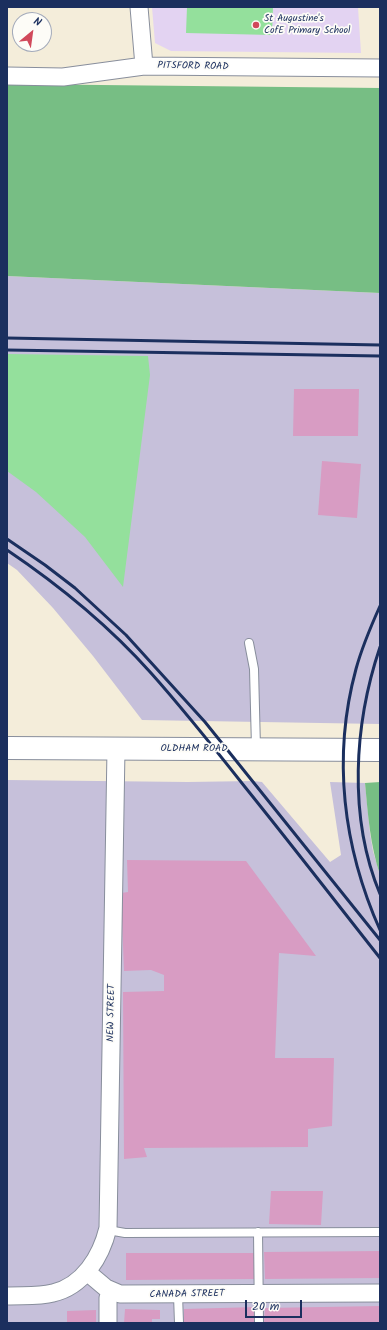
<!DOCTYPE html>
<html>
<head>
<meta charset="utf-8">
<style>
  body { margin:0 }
  #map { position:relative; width:387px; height:1330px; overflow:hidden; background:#f4edda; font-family:Kalam,sans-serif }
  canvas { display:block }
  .frame { position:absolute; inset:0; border:8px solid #1b2f5e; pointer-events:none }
  .north { position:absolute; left:12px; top:12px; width:40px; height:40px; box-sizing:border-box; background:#fdfcf7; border:1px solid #a3aaba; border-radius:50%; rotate:29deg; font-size:11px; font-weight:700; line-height:16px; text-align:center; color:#1b2f5e }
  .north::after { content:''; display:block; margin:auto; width:14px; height:18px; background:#d1495b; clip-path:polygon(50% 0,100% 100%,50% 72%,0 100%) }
  .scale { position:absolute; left:245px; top:1300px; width:57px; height:18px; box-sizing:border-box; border:2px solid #1b2f5e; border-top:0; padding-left:5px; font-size:12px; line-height:14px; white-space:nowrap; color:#1b2f5e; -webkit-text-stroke:3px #fdfcf7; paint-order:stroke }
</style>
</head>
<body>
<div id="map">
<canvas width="387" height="1330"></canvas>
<div class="frame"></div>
<div class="north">N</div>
<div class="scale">20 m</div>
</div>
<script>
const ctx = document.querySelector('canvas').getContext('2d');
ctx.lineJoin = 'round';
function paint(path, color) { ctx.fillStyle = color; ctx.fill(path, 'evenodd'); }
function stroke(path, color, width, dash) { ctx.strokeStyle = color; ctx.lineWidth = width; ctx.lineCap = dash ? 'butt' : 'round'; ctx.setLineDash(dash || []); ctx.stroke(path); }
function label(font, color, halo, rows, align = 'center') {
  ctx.font = font + ' Kalam,sans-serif'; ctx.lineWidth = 3.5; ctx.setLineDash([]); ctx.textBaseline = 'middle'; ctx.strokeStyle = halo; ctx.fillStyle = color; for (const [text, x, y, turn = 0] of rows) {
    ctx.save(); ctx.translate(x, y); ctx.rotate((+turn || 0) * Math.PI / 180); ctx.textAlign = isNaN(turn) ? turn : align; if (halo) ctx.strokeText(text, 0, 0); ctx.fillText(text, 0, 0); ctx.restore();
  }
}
paint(new Path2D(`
  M152 7H358L361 53 171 51 155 43Z`), '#e3d3f2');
paint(new Path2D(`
  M7 276 380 293V724L142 720 93 656 53 608 17 570 7 563Z
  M7 780 188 782 253 781 262 782 330 862 341 855 330 782 365 783 370 833 373 851 380 875V1323H7Z`), '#c6c0da');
paint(new Path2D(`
  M187 7H273L272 35 186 33Z
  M7 354 148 356 150 375 123 587 85 537 36 492 7 471Z`), '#94e09c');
paint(new Path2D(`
  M7 84 380 88V293L7 276Z
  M380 782V875C370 844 368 815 365 783Z`), '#77be84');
paint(new Path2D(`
  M294 389H359L358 436H293Z
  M322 461 361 464 357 518 318 515Z
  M127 860 246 861 316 956 279 953 275 1058H334L332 1126 308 1129V1147L144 1148 147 1157 124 1159 123 992 164 991V975L151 970 124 971 121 893 128 892Z
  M271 1191H323L321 1225 269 1224Z
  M380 1251V1278L265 1279 264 1252Z
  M126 1253H254L255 1279 126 1280Z
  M380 1306V1323H264L265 1308Z
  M257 1307V1323H184V1309Z
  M125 1309 160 1310V1319H152V1323H124Z
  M96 1310V1323H67V1311Z`), '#d89cc3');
const service = new Path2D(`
  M249 643 254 669 256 748
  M108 1230 125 1233 380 1232
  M258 1232 259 1323
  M178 1295 179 1323`);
const minor = new Path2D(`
  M139 7 144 66
  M7 76 63 77 144 66 380 68
  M87 1272 106 1288 120 1294 380 1293
  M7 1296C22 1295 38 1297 53 1293 83 1286 101 1257 108 1228L116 749
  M108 1323V1298L110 1291`);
const trunk = new Path2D(`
  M7 748 380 750`);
stroke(service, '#888e9c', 10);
stroke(minor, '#888e9c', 19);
stroke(trunk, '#888e9c', 24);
stroke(service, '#fff', 8);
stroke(minor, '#fff', 17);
stroke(trunk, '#fff', 22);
stroke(new Path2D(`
  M7 338 380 345
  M7 350 380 356
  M7 539 45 565 75 588 126 635 205 722 380 940
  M7 550C59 585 109 626 151 673 184 710 215 749 245 787 291 844 335 901 380 958
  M380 606C371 626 362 647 356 669 332 757 343 847 380 930
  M380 647C354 724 348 817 380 894`), '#1b2f5e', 3);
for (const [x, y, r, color] of [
  [256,25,4,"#d1495b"]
]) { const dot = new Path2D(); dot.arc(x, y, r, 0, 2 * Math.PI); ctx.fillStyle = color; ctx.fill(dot); stroke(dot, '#fdfcf7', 1.5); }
label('10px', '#1b2f5e', '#fdfcf7', [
  ["St Augustine's",264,19],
  ["CofE Primary School",264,31]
], 'left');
label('10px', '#1b2f5e', '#fdfcf7', [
  ["PITSFORD ROAD",193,67,1],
  ["OLDHAM ROAD",194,749],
  ["NEW STREET",112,1013,-89],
  ["CANADA STREET",187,1295,-1]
]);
</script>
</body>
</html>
